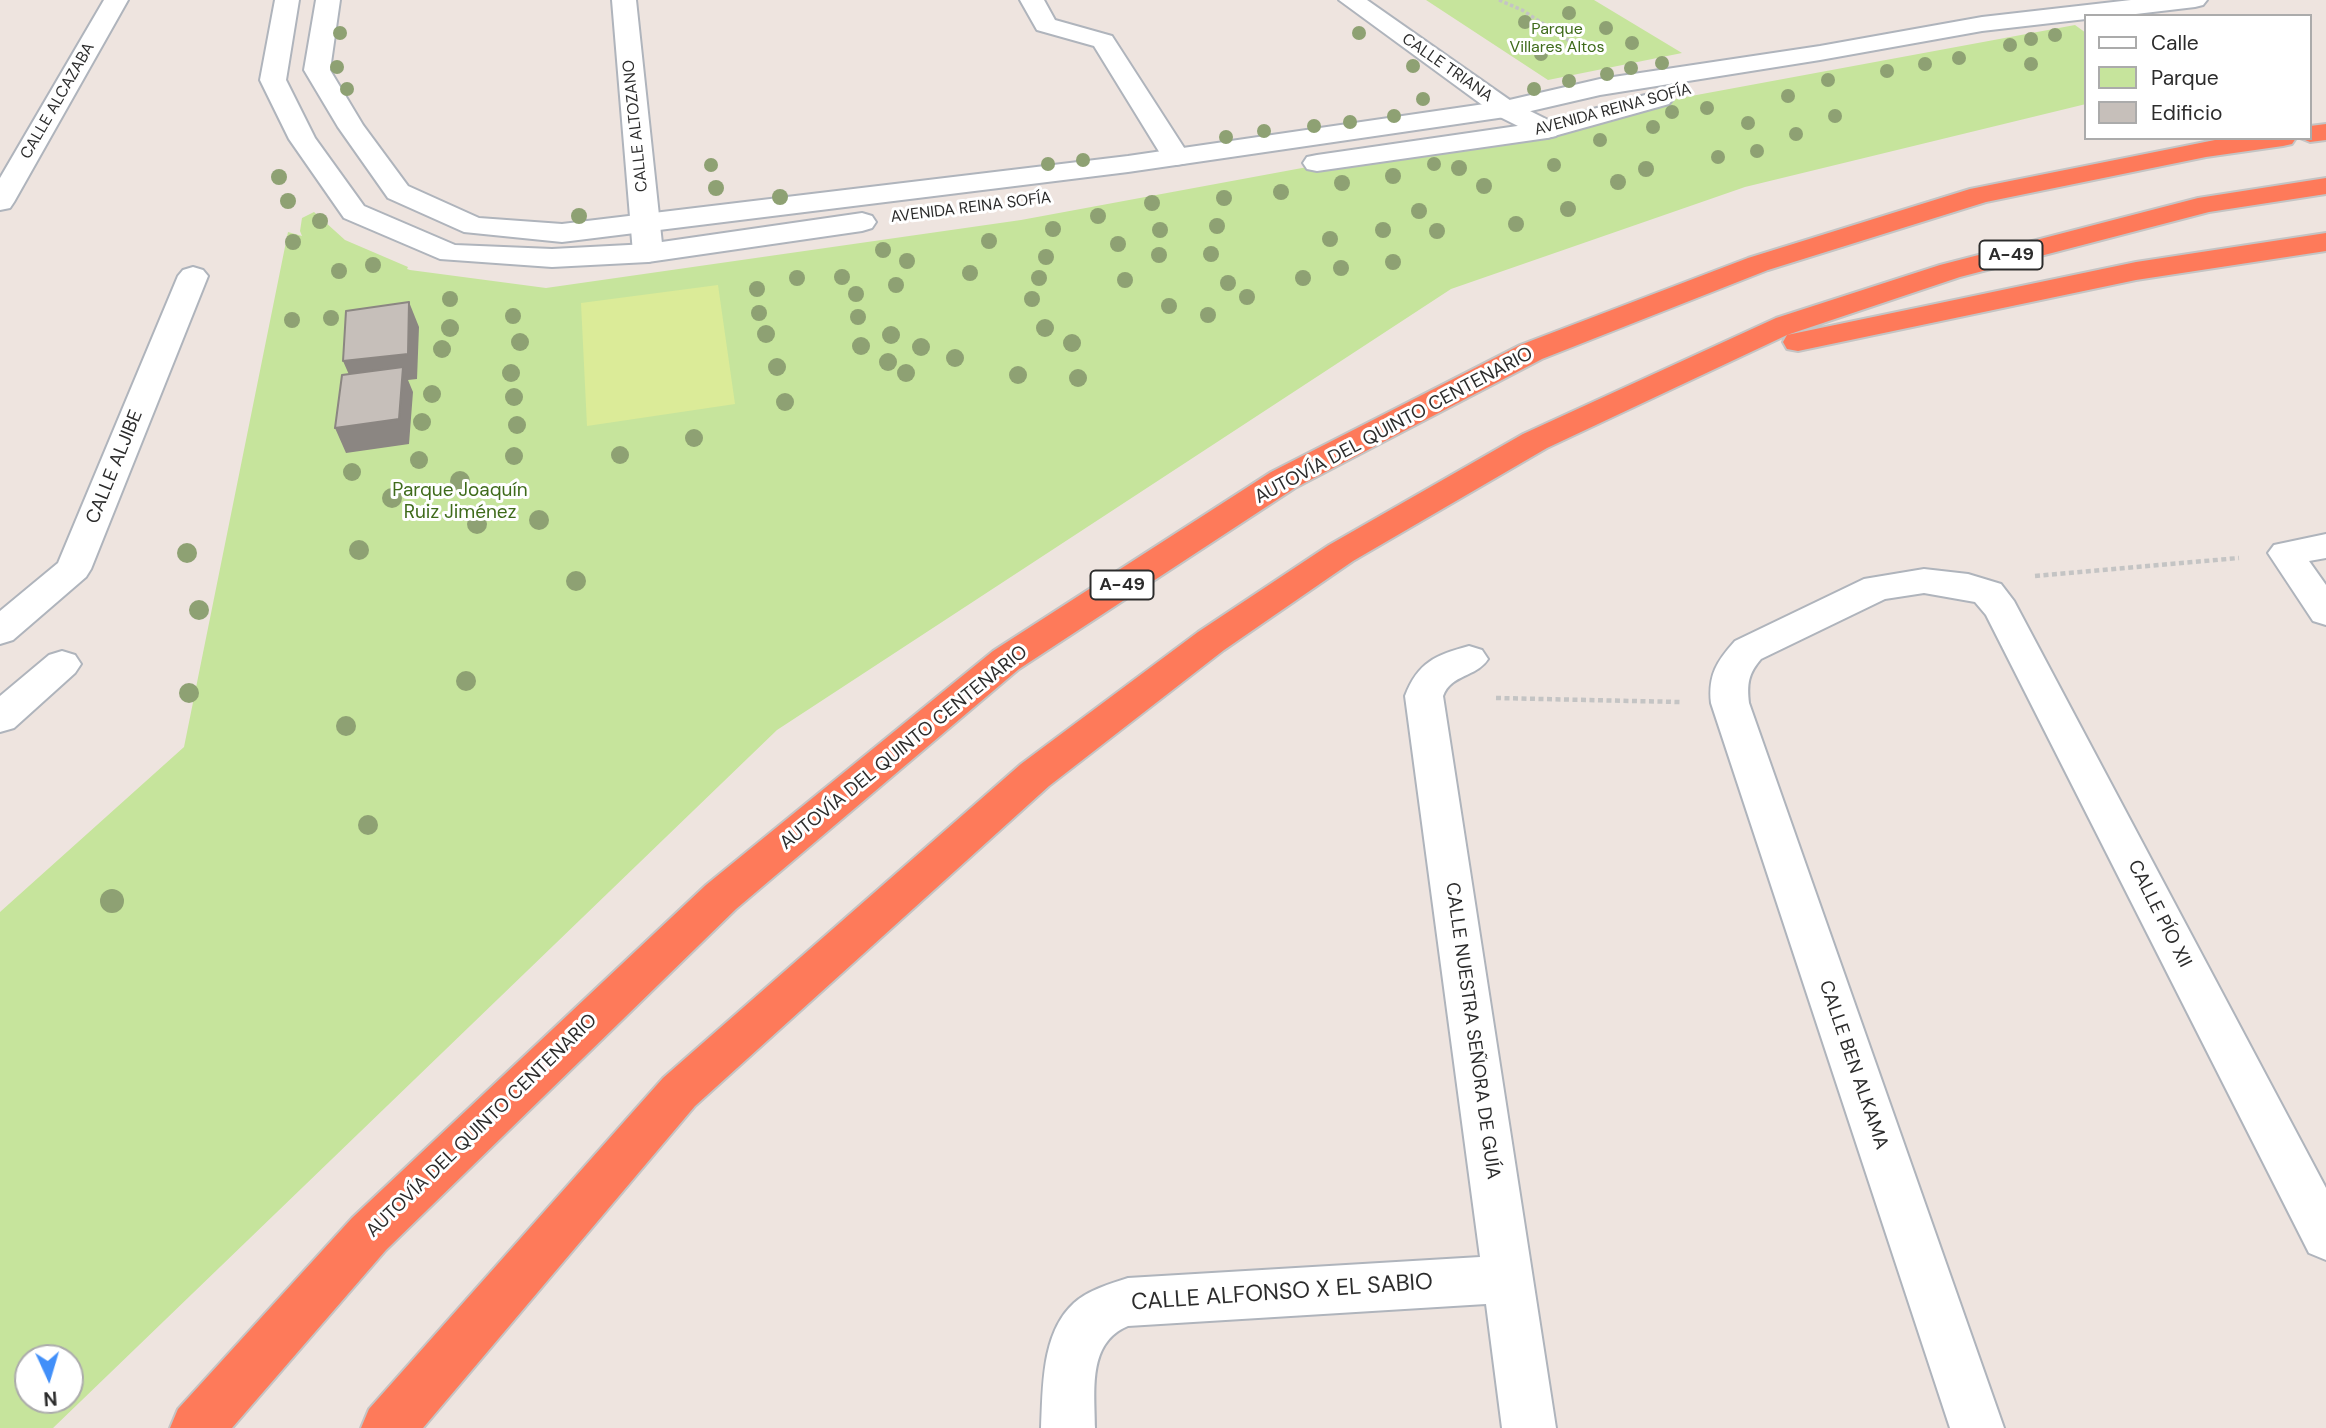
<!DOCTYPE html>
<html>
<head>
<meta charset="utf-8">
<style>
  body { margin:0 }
  #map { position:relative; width:2326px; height:1428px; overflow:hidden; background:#eee4df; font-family:"DM Sans",sans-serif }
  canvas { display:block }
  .legend { position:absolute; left:2084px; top:14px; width:228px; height:126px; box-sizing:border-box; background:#fff; border:2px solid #ababab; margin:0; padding:9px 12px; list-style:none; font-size:21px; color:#2c2c2c }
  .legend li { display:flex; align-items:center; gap:14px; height:35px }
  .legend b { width:35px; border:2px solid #ababab }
  .north { position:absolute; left:14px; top:1344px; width:70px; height:70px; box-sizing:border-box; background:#fff; border:2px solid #ababab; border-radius:50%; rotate:176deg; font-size:19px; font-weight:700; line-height:28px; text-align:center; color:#2c2c2c }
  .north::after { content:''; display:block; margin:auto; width:24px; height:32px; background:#418ff9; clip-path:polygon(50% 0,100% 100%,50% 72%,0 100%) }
</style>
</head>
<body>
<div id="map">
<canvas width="2326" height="1428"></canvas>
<ul class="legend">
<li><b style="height:9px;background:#fff"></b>Calle</li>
<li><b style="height:19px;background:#c6e49c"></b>Parque</li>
<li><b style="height:19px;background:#c6bfba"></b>Edificio</li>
</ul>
<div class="north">N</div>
</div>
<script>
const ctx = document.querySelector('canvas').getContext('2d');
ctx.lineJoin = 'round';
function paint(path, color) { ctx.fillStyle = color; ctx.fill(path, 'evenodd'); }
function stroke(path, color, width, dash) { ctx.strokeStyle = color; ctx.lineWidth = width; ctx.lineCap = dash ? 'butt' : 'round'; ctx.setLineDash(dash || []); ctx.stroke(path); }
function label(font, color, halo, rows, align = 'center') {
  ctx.font = font + ' "DM Sans",sans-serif'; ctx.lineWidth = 6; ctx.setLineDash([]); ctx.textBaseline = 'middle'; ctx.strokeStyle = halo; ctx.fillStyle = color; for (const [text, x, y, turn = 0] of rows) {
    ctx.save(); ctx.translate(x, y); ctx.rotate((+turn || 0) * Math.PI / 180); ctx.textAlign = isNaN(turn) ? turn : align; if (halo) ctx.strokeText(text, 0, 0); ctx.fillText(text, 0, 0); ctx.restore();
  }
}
paint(new Path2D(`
  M1426 0H1594L1682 53 1548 80Z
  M2075 25 2086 33V104L1745 187 1451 289 777 730 53 1428H0V912L184 747 288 232 302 236 300 231 302 218 314 212 345 240 408 267 407 269 410 270 546 288 1021 220ZM28 1358H70V1400H28Z`), '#c6e49c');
paint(new Path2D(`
  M718 285 735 404 587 426 581 303Z`), '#dbeb98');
const street = new Path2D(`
  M104 0H128L14 202 10 208 0 210V178Z
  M612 0H636L663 253 658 259 648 262 638 259 633 253Z
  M1020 0H1044L1055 20 1112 36 1190 157 1186 163 1176 165 1166 163 1094 46 1037 30Z
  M1339 0H1367L1514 103 1556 124 1560 130 1556 136 1547 138 1538 136 1496 115Z
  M193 267 203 270 208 276 91 569 86 577 13 640 0 644V611L58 563 178 276 183 270Z
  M2326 534V558L2309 561 2326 585V625L2313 621 2268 553 2274 545Z
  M1924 569 1968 574 2001 584 2014 601 2326 1188V1260L2309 1253 1986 615 1975 602 1924 593 1885 599 1761 659C1748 674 1747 684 1749 703L2004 1428H1950L1711 703C1708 675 1717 661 1735 641L1864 579Z
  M1469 646 1482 650 1488 659C1477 677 1451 674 1443 696L1556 1428H1502L1486 1304 1128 1326C1087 1343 1095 1391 1095 1428H1041C1043 1388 1041 1333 1074 1303 1088 1290 1110 1284 1128 1278L1480 1257 1405 696C1418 662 1436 655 1469 646Z
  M62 651 75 655 81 664 75 673 14 728 0 732V696L49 655Z`);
const secondary = new Path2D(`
  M275 0H299L286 80 315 138 364 206 455 245 552 249 648 244 862 213 872 216 876 222 872 228 862 231 648 262 552 267 440 259 344 218 289 139 260 80Z
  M316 0H340L330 70 363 125 408 186 479 218 562 224 1128 156 1505 101 1600 79 1820 46 1982 17 2131 0H2207L2203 5 2195 7 2119 16H2086V19L1982 31 1820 60 1600 95 1505 117 1128 172 562 242 464 232 388 198 338 127 304 70Z
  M1660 91 1669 94 1673 99 1669 104 1547 138 1317 171 1307 169 1303 163 1307 157 1317 155 1545 122Z`);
const highway = new Path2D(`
  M2326 124V140L2310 142 2300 138H2310V126Z
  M2225 138H2296L2292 144 2283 146 2206 157 1986 202 1768 270 1542 359 1295 488 1019 669 736 909 386 1250 232 1428H170L178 1409 352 1218 706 885 993 651 1271 472 1520 345 1748 258 1970 189Z
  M2326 178V194L2209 212 1960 277 1787 335 2136 262 2326 233V251L2136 280 1798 351 1787 349 1783 342 1787 335 1547 448 1353 561 1224 650 1049 786 695 1106 423 1428H361L369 1409 663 1078 1021 764 1198 632 1329 545 1523 434 1776 318 1940 265 2198 198Z`);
stroke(street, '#afb4bc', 4);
stroke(secondary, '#afb4bc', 4);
stroke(highway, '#c4c4c4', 4);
stroke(new Path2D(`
  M1499 0 1522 10 1582 49`), '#c4c4c4', 3.5, [3.5, 2.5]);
stroke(new Path2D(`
  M2035 576 2239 558
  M1496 698 1680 702`), '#c4c4c4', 4.5, [5, 3.5]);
paint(street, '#fff');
paint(secondary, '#fff');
paint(highway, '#fe7a5a');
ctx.fillStyle = '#8ea173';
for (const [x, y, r] of [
  [1569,13,7],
  [1525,22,7],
  [1606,28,7],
  [340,33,7],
  [1359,33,7],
  [2055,35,7],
  [2031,39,7],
  [1632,43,7],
  [2010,45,7],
  [1541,54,7],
  [1959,58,7],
  [1662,63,7],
  [1925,64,7],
  [2031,64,7],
  [1413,66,7],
  [337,67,7],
  [1631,68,7],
  [1887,71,7],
  [1607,74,7],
  [1828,80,7],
  [1569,81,7],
  [347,89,7],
  [1534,89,7],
  [1788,96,7],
  [1423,99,7],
  [1707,108,7],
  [1672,112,7],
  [1394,116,7],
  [1835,116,7],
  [1350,122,7],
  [1748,123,7],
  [1314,126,7],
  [1653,127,7],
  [1264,131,7],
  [1796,134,7],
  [1226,137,7],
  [1600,140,7],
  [1757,151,7],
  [1718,157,7],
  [1083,160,7],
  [1048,164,7],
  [1434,164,7],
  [711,165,7],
  [1554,165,7],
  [1459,168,8],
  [1646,169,8],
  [1393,176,8],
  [279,177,8],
  [1618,182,8],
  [1342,183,8],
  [1484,186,8],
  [716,188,8],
  [1281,192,8],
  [780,197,8],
  [1224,198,8],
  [288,201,8],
  [1152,203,8],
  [1568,209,8],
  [1419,211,8],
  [579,216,8],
  [1098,216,8],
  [320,221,8],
  [1516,224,8],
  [1217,226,8],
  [1053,229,8],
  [1160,230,8],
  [1383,230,8],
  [1437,231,8],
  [1330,239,8],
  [989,241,8],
  [293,242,8],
  [1118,244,8],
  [883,250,8],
  [1211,254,8],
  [1159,255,8],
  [1046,257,8],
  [907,261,8],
  [1393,262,8],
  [373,265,8],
  [1341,268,8],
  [339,271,8],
  [970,273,8],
  [842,277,8],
  [797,278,8],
  [1039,278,8],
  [1303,278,8],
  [1125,280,8],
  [1228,283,8],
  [896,285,8],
  [757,289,8],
  [856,294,8],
  [1247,297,8],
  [450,299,8],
  [1032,299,8],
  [1169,306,8],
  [759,313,8],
  [1208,315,8],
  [513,316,8],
  [858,317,8],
  [331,318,8],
  [292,320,8],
  [450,328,9],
  [1045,328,9],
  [766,334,9],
  [891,335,9],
  [520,342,9],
  [1072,343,9],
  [861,346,9],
  [921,347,9],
  [442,349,9],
  [955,358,9],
  [888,362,9],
  [777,367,9],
  [511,373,9],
  [906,373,9],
  [1018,375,9],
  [1078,378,9],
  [432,394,9],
  [514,397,9],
  [785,402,9],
  [422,422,9],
  [517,425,9],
  [694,438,9],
  [620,455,9],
  [514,456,9],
  [419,460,9],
  [352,472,9],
  [460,481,10],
  [392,498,10],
  [539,520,10],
  [477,524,10],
  [359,550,10],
  [187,553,10],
  [576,581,10],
  [199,610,10],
  [466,681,10],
  [189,693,10],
  [346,726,10],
  [368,825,10],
  [112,901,12]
]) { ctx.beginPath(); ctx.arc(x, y, r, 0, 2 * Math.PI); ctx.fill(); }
paint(new Path2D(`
  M409 302 419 327 417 379 408 380 413 392 409 444 346 453 335 428 354 386 343 361Z`), '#8b8682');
const building = new Path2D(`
  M409 302 408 354 343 361 346 311Z
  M403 367 399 419 335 428 342 375Z`);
paint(building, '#c6bfba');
stroke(building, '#8b8682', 2);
label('16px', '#3f6b1b', '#fff', [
  ["Parque",1557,30],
  ["Villares Altos",1557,48]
]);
label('16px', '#2c2c2c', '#fff', [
  ["CALLE TRIANA",1447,68,35],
  ["CALLE ALCAZABA",58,101,-60],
  ["AVENIDA REINA SOFÍA",1613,110,-15],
  ["CALLE ALTOZANO",636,126,-96],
  ["AVENIDA REINA SOFÍA",971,208,-7]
]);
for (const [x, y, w] of [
  [2011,255,63],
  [1122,585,63]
]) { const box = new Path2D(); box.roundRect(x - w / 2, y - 14.5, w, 29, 5); ctx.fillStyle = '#fff'; ctx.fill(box); stroke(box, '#2c2c2c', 2); }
label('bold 18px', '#2c2c2c', null, [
  ["A-49",2011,255],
  ["A-49",1122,585]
]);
label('19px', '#2c2c2c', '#fff', [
  ["AUTOVÍA DEL QUINTO CENTENARIO",1394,426,-28],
  ["CALLE ALJIBE",115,467,-68],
  ["AUTOVÍA DEL QUINTO CENTENARIO",904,748,-39],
  ["CALLE PÍO XII",2159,914,63],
  ["CALLE NUESTRA SEÑORA DE GUÍA",1472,1031,82],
  ["CALLE BEN ALKAMA",1853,1065,71],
  ["AUTOVÍA DEL QUINTO CENTENARIO",482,1126,-44]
]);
label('19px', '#3f6b1b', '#fff', [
  ["Parque Joaquín",460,491],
  ["Ruiz Jiménez",460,513]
]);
label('23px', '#2c2c2c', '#fff', [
  ["CALLE ALFONSO X EL SABIO",1282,1293,-4]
]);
</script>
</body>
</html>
